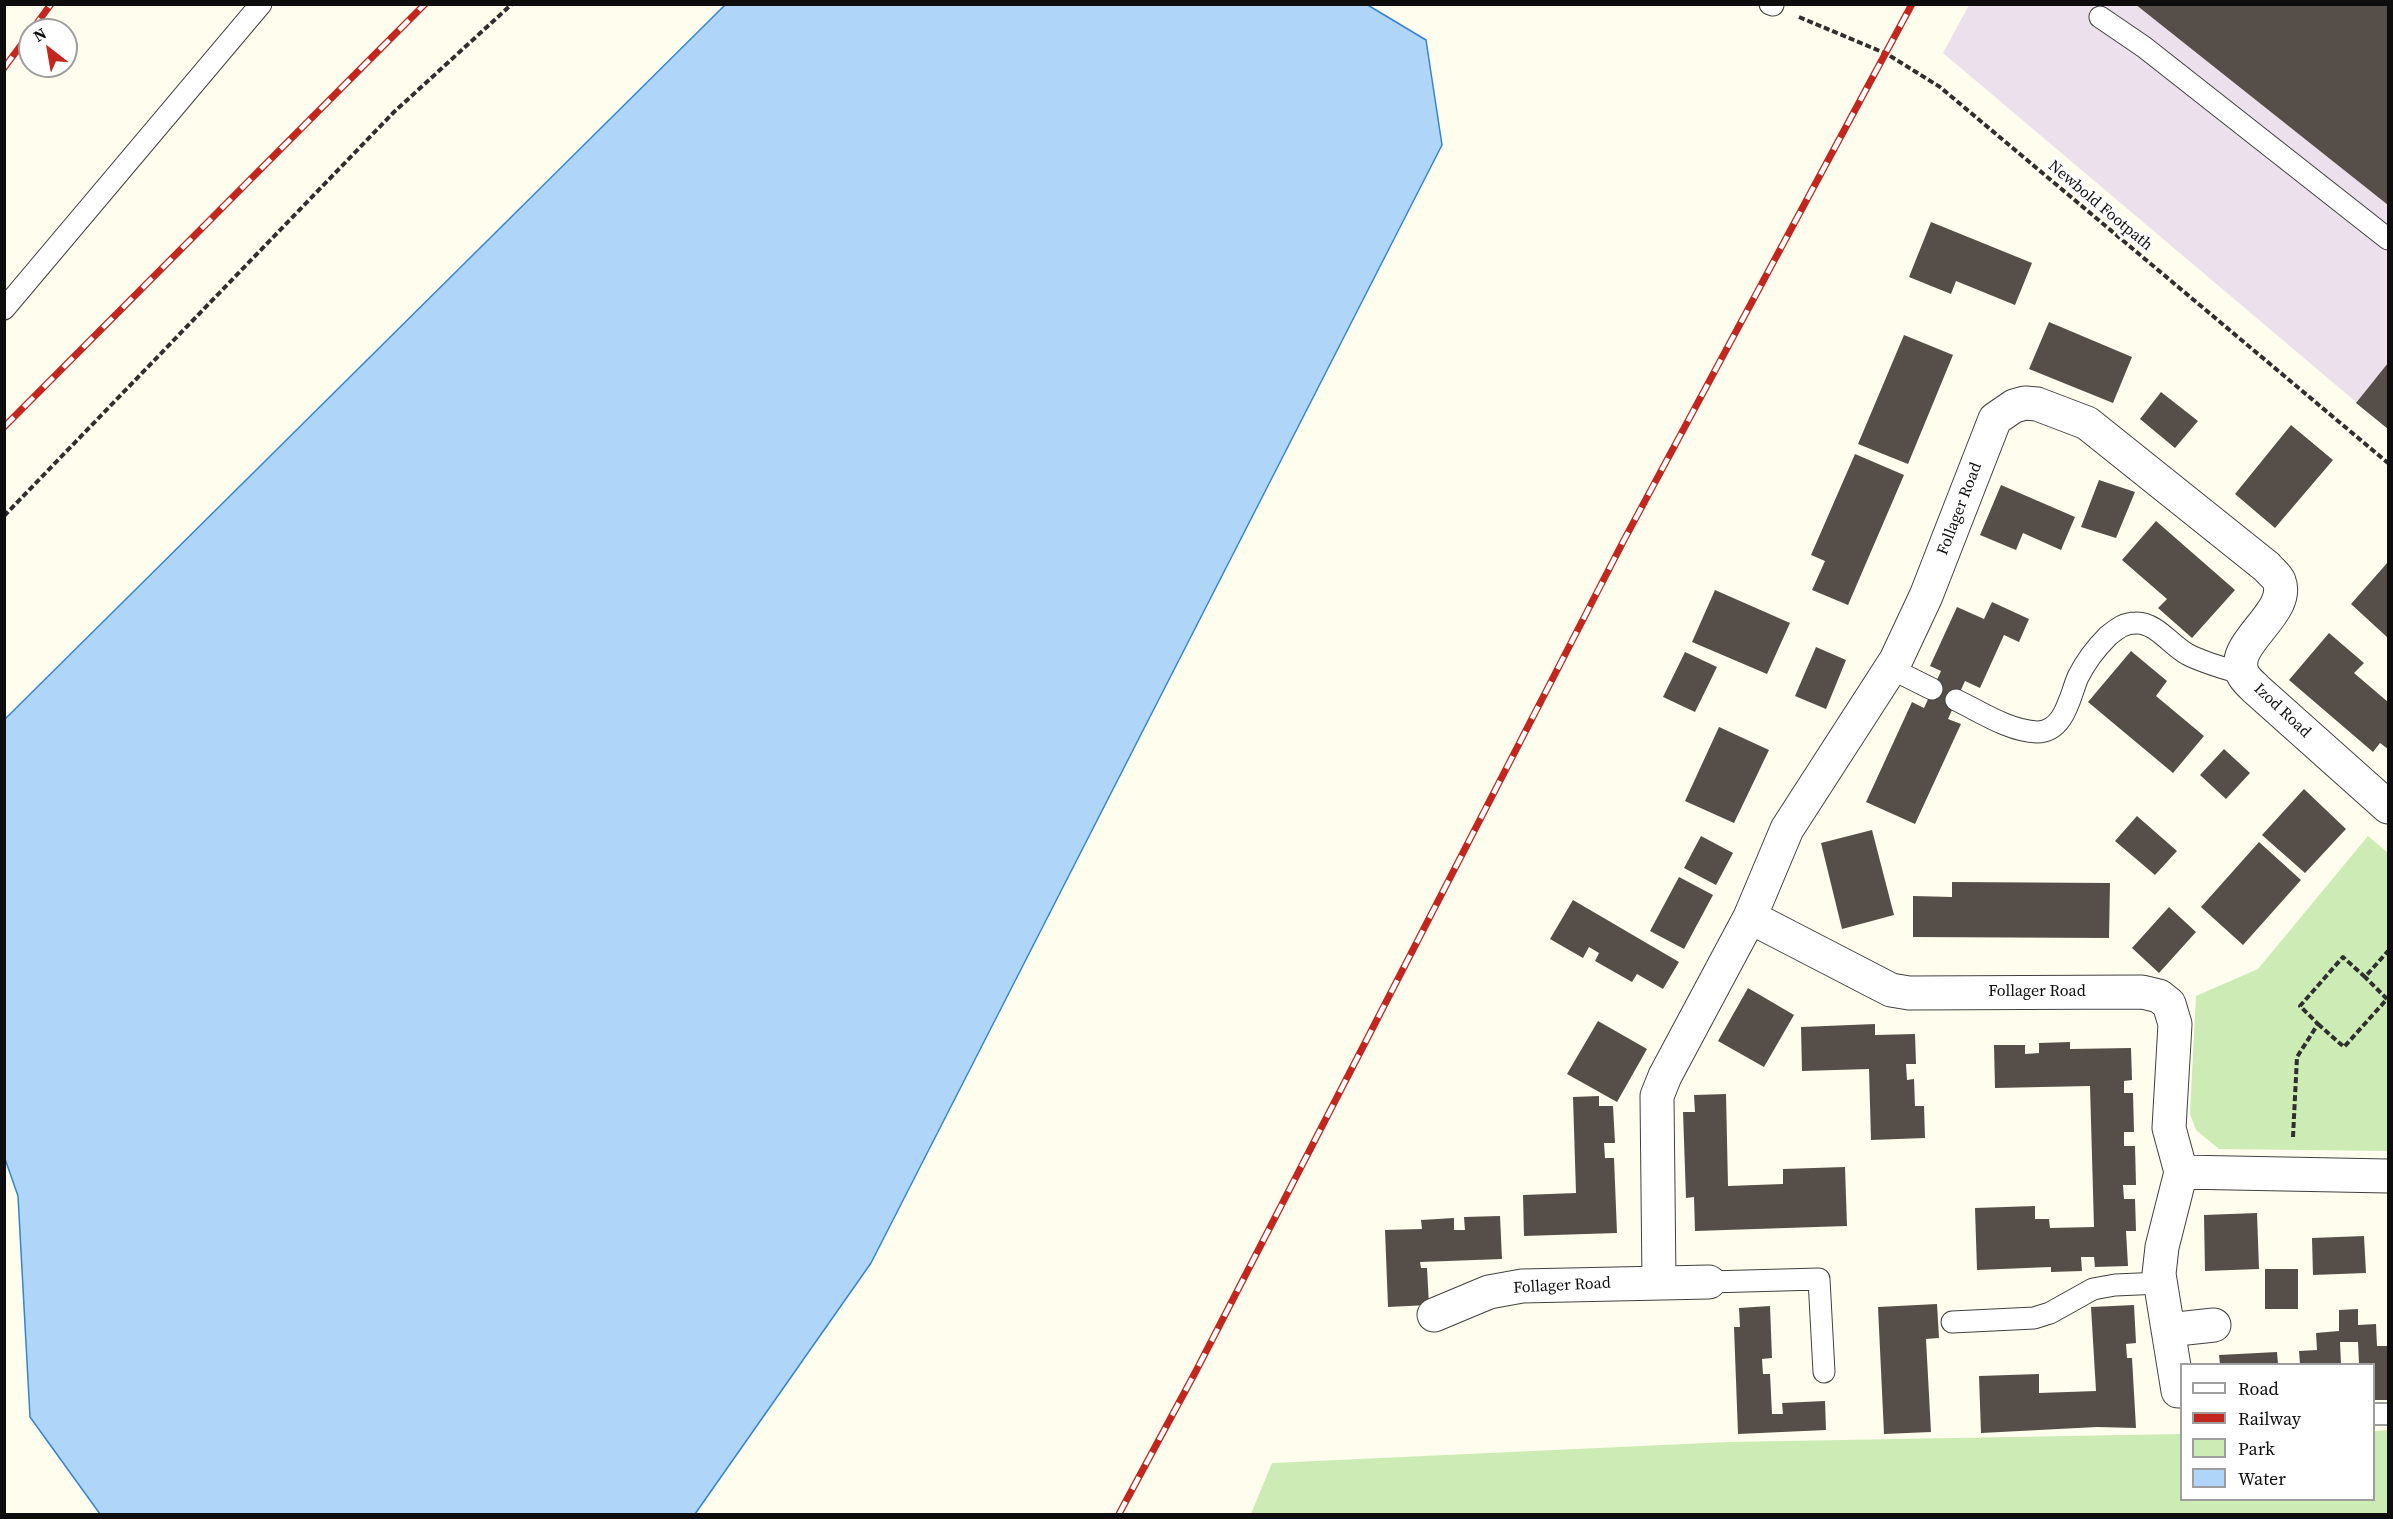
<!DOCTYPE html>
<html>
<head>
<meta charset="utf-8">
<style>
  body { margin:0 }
  #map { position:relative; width:2393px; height:1519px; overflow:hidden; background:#fffded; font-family:"Source Serif 4",serif }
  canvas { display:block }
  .frame { position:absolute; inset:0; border:6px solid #0d0d0d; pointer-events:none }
  .legend { position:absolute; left:2180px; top:1363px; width:195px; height:138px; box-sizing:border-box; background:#fff; border:2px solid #9e9e9e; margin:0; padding:8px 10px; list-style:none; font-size:18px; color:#0d0d0d }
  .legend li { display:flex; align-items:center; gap:12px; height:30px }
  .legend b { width:30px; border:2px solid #9e9e9e }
  .north { position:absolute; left:18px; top:18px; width:60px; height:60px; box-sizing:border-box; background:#fff; border:2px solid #9e9e9e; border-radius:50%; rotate:329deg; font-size:16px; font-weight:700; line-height:24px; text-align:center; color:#0d0d0d }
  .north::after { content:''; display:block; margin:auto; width:21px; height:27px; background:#c3261f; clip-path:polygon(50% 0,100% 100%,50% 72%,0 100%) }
</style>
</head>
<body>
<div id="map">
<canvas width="2393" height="1519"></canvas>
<div class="frame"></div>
<ul class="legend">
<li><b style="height:8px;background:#fff"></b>Road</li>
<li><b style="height:8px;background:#c3261f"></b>Railway</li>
<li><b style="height:16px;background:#ccebb5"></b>Park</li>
<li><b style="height:16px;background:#afd6f9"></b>Water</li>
</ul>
<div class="north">N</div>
</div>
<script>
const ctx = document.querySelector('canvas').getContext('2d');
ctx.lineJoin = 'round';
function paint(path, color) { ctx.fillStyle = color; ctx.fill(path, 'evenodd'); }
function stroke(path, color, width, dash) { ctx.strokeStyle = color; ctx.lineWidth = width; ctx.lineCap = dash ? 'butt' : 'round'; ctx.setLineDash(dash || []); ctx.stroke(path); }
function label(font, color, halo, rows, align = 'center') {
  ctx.font = font + ' "Source Serif 4",serif'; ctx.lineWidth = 6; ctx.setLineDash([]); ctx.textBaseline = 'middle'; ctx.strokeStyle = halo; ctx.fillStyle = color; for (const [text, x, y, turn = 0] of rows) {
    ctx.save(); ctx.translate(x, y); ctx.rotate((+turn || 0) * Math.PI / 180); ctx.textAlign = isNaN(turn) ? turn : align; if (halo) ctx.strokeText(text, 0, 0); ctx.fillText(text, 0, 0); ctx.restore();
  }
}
paint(new Path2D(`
  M1969 5H2388V429L1943 53Z`), '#ece0ec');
paint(new Path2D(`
  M2368 836 2388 853V1151L2219 1149 2196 1130 2190 1114 2196 996 2258 969Z
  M2388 1430V1514H1251L1272 1463 1729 1442 2181 1434 2182 1500H2374V1431Z`), '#ccebb5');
const water = new Path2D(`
  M1366 4 1426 40 1442 145 871 1263 695 1514H100L30 1417 18 1196 4 1156 5 719 725 5Z`);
paint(water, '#afd6f9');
stroke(water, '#3385d3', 1.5);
paint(new Path2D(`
  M2135 4H2385L2388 7V205Z
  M1931 222 2032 263 2015 305 1956 281 1951 294 1909 277Z
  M2049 322 2132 357 2113 403 2029 369Z
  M1904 335 1953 355 1908 464 1858 444Z
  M2388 363V429L2356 403Z
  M2161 392 2198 421 2175 448 2140 419Z
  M2291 425 2333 460 2275 528 2235 494Z
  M1855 454 1904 475 1848 605 1812 590 1825 561 1811 555Z
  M2099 480 2135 492 2116 538 2081 527Z
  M2001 485 2075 517 2061 550 2023 533 2016 550 1980 535Z
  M2156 521 2235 590 2192 638 2158 608 2167 599 2122 560Z
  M2388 562V638L2351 604Z
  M1715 590 1790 623 1767 674 1692 642Z
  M1992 602 2029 619 2019 642 2004 635 1980 688 1965 681 1948 719 1961 724 1915 824 1866 802 1912 702 1924 708 1941 671 1930 666 1957 607 1984 619Z
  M2329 633 2364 663 2354 673 2388 702V749L2380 743 2373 752 2289 680Z
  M1816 647 1846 660 1826 709 1795 696Z
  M2131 651 2167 681 2156 696 2204 736 2173 773 2088 702Z
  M1685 652 1717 667 1695 712 1663 697Z
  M1719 727 1769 750 1734 823 1685 801Z
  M2224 749 2250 773 2226 799 2200 775Z
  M2304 789 2346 829 2305 873 2262 835Z
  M2137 816 2177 851 2155 875 2115 841Z
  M1872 830 1894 915 1842 929 1821 843Z
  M1701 836 1733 853 1716 885 1684 868Z
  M2259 842 2301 880 2243 945 2201 907Z
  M1679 877 1713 895 1684 949 1650 931Z
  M1952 882 2110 883 2109 938 1913 937V896L1952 897Z
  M1573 900 1679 962 1663 989 1637 974 1632 982 1595 961 1599 953 1589 947 1583 958 1550 939Z
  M2169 907 2196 932 2159 973 2132 948Z
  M1748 988 1794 1015 1764 1067 1718 1041Z
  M1598 1021 1647 1049 1617 1102 1567 1074Z
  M1875 1024V1035L1915 1034 1916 1064H1906L1907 1080 1914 1079 1915 1106H1924L1925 1138 1871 1140 1869 1069 1802 1071 1801 1027Z
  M2070 1042V1049L2131 1048 2132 1080 2124 1081V1093H2133L2134 1132H2124V1146H2135L2136 1185H2123L2124 1199H2135L2136 1231H2126L2128 1266 2095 1267 2094 1257H2081L2082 1271 2051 1272V1267L1977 1270 1975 1208 2035 1206V1219H2049L2050 1228 2094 1227 2090 1086 1995 1088 1994 1045H2025V1054L2039 1053V1043Z
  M1726 1094 1728 1186 1783 1184V1169L1845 1167 1847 1226 1695 1231 1694 1197 1686 1198 1683 1112H1695L1694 1095Z
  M1599 1096V1106H1613L1615 1143H1604L1605 1158H1614L1617 1233 1524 1236 1523 1195 1576 1193 1573 1097Z
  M2257 1213 2259 1269 2205 1271 2204 1215Z
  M1500 1216 1502 1259 1420 1262 1421 1268H1427L1429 1305 1388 1307 1385 1230 1422 1229 1421 1220 1454 1218V1230H1465L1464 1217Z
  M2364 1236 2366 1273 2313 1275 2312 1238Z
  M2265 1269H2298V1309H2265Z
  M1937 1304 1939 1338 1926 1339 1931 1432 1884 1434 1878 1307Z
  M2134 1305 2136 1343 2126 1344 2127 1358H2132L2136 1428 2097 1427 1981 1433 1979 1376 2039 1374V1393L2096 1391 2091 1307Z
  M1770 1306 1772 1358 1762 1359 1763 1374H1770L1772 1414H1783L1782 1403 1825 1401 1826 1430 1738 1434 1734 1327H1740L1739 1308Z
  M2358 1309V1325L2376 1324 2377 1346H2388V1400H2374V1364H2359L2358 1342H2340L2341 1364H2300L2299 1351 2317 1350 2316 1333 2339 1331V1310Z
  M2277 1352 2278 1364H2220L2219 1355Z`), '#564f49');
const service = new Path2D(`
  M1770 4 1773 5
  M2100 17 2144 47 2388 239
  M4 309 261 4
  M1890 668 1932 689
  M1956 700C1981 712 2009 731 2037 732 2065 732 2070 695 2078 677 2086 661 2096 648 2108 636 2118 628 2124 623 2136 623 2155 622 2171 645 2187 654 2204 663 2224 668 2243 674
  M1709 1282 1819 1279 1824 1372
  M1952 1322 2034 1318 2050 1313 2093 1289 2115 1285 2161 1283
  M2374 1414H2388`);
const minor = new Path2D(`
  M1750 917 1787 829 1896 660 1926 596 1995 419 2014 406 2025 403 2037 404 2087 423 2267 567C2270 571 2277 576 2279 581 2292 614 2225 645 2244 676 2247 681 2253 686 2257 690L2388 807
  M1659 1282 1657 1096 1665 1076 1750 917 1891 990 1909 993 2142 992 2159 996 2169 1004 2175 1024 2169 1128 2181 1172
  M1434 1315 1489 1292 1522 1286 1709 1282
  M2168 1330 2214 1325
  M2178 1391 2159 1274 2162 1247 2181 1172 2388 1176`);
stroke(service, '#404040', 23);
stroke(minor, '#404040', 35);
stroke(new Path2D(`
  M1799 17 1887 54 1940 87 2388 463
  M4 516 394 112 512 4
  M2318 1024 2344 1047 2387 999 2365 977
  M2293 1137 2297 1057 2318 1024 2300 1006 2343 957 2365 977 2388 951`), '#2f2f2f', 4, [6, 3]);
stroke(service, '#fff', 21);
stroke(minor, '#fff', 33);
const rail = new Path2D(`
  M32 30 51 4
  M4 68 30 33
  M4 427 425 4
  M1119 1514 1196 1371 1624 540 1912 4`);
stroke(rail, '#c3261f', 7);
stroke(rail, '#fff', 4.5, [14]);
label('16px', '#0d0d0d', '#fff', [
  ["Newbold Footpath",2100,206,40],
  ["Follager Road",1960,509,-69],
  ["Izod Road",2282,711,43],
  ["Follager Road",2037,992],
  ["Follager Road",1562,1286,-3]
]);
</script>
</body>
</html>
